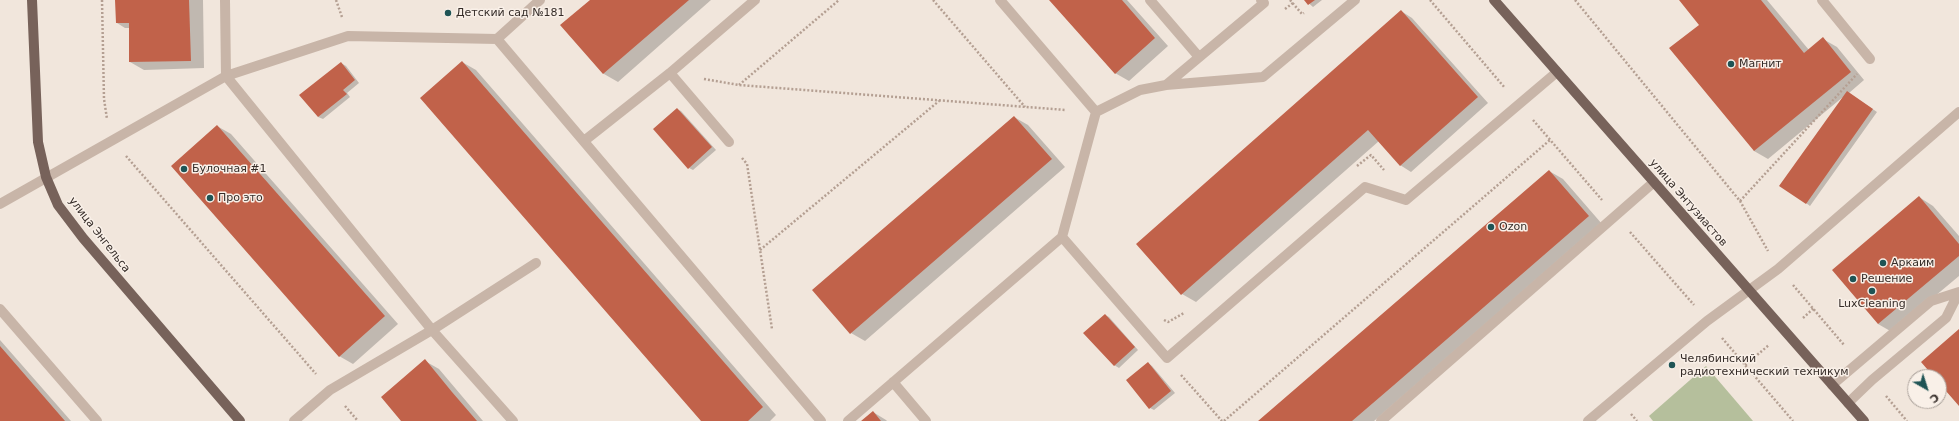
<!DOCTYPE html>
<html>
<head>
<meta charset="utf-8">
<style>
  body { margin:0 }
  #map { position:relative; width:1959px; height:421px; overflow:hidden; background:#f1e6dc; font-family:"DejaVu Sans",sans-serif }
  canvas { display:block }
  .north { position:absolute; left:1907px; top:369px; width:40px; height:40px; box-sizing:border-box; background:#f9f0e8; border:1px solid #aba29b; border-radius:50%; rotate:141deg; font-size:11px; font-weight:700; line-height:16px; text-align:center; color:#352c28 }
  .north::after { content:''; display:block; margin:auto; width:14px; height:18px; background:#1f5455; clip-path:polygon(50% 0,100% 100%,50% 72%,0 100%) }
</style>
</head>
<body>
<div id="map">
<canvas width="1959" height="421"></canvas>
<div class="north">С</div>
</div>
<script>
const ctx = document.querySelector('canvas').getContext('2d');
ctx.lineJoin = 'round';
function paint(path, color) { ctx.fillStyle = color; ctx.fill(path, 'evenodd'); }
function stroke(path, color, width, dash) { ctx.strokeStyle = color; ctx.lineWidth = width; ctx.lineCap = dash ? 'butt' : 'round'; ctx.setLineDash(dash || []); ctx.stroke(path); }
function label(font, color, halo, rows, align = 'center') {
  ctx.font = font + ' "DejaVu Sans",sans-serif'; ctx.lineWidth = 3; ctx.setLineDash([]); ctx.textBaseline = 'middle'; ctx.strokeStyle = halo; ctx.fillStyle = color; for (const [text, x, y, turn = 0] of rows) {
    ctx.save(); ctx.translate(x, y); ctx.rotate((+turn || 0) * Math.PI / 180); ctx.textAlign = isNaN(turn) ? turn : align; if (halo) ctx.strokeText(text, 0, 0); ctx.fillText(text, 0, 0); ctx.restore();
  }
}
paint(new Path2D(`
  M1706 366 1753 421H1653L1649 416Z`), '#b5bf9c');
paint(new Path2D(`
  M116 0H203L204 68 144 70 130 62V28H125L117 23Z
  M591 0H711L618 82 604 74 562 26Z
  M1050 0H1127L1168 46 1129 81 1115 73Z
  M1305 0H1322L1313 7Z
  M1680 0H1767L1809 50 1823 39 1837 47 1864 80 1849 93 1877 112 1810 206 1806 203 1843 97 1768 159 1754 151 1700 25Z
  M1401 11 1412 18 1488 103 1411 172 1400 165 1379 141 1196 302 1182 294 1138 244Z
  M462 62 476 70 776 415 770 421H702Z
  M341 63 346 66 359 83 347 93 350 97 323 119 318 117Z
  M677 109 681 111 716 150 693 170 689 168Z
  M1014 117 1028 125 1065 167 865 341 851 333Z
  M217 126 231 134 398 324 353 364 339 356Z
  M1549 171 1563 179 1602 224 1374 421H1260Z
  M1919 197 1933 206 1959 236V276L1892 332 1878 324Z
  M1105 315 1109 317 1138 350 1119 368 1114 365Z
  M0 340 71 421H0Z
  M425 361 439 369 483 421H403Z
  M1148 363 1152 366 1175 393 1154 410 1150 408Z
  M873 412 886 420 887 421H862Z`), '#0003');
paint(new Path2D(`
  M115 0H189L191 61 129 62V23H116Z
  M590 0H689L603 74 560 25Z
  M1049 0H1122L1155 38 1115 74Z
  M1304 0H1315L1308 5Z
  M1679 0H1761L1804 53 1823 37 1851 72 1754 151 1669 48 1699 25Z
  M1401 10 1478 97 1400 166 1368 130 1181 295 1136 244Z
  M462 61 763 407 748 421H701L420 98Z
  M341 62 355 80 343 90 347 94 318 117 299 95Z
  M1847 91 1873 109 1806 204 1779 186Z
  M677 108 712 147 688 169 653 129Z
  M1014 116 1052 159 850 334 812 290Z
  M217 125 385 316 339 357 171 166Z
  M1549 170 1589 216 1394 385 1352 421H1258Z
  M1919 196 1959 244V256L1878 324 1832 270Z
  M1105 314 1135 347 1114 366 1083 333Z
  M1959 329V406L1939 383V377H1934L1921 362Z
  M0 346 65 421H0Z
  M425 359 452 392 477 421H401L381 397Z
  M1148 362 1171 391 1149 409 1126 380Z
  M873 411 881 421H861Z`), '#c1624a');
stroke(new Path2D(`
  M102 0 104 99 107 119
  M336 0 342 17
  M933 0 1025 107
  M1290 0 1302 14 1304 13
  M1430 0 1505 88
  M1575 0 1740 201 1768 251
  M1285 9 1293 3
  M704 79 739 85 1066 110
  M739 85 839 0
  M1533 120 1602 200
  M126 156 316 374
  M742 158 747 164 772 329
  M1357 166 1371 155 1384 170
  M1740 201 1857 74
  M1630 232 1694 305
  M760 250 939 101
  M1793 285 1844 345
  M1803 318 1814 308
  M1164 320 1168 322 1184 313
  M1722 338 1793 421
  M1745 365 1769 345
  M1181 375 1222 421
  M1886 396 1907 421
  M345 406 358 421
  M1631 414 1637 421
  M1224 421 1550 140`), '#b49f92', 2.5, [2, 2]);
stroke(new Path2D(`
  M225 0 226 76 432 330 513 421
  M1000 0 1096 112 1140 90 1166 85 1263 77 1355 0
  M1150 0 1199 57
  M1822 0 1870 59
  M497 39 821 421
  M670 73 729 142
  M1166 85 1264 3 1261 0
  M584 141 670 73 755 0
  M0 204 226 76 348 36 497 39 540 0
  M1062 237 1167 358 1365 187 1406 200 1557 72
  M0 309 97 421
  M893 382 926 421
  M1832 385 1931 301 1959 292 1946 318 1872 380 1848 403
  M294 421 330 390 432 330 536 263
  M848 421 1062 237 1096 112
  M1381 421 1654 182
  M1588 421 1707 321 1778 269 1959 112`), '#c8b5a8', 10);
stroke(new Path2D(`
  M32 0 38 142 46 177 58 205 83 238 240 421
  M1494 0 1864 421`), '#77625a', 10);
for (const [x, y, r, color] of [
  [448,13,4,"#1f5455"],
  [1731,64,4,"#1f5455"],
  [184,169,4,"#1f5455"],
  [210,198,4,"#1f5455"],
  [1491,227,4,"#1f5455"],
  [1883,263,4,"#1f5455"],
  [1853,279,4,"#1f5455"],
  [1872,291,4,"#1f5455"],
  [1672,365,4,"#1f5455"]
]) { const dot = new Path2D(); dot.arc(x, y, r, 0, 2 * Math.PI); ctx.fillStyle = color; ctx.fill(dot); stroke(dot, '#f9f0e8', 1.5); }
label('11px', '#352c28', '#f9f0e8', [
  ["Детский сад №181",456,13],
  ["Магнит",1739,64],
  ["Булочная #1",192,169],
  ["Про это",218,198],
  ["Ozon",1499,227],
  ["Аркаим",1891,263],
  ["Решение",1861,279],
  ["LuxCleaning",1872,304,"center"],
  ["Челябинский",1680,359],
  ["радиотехнический техникум",1680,372]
], 'left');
label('11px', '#352c28', '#f9f0e8', [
  ["улица Энтузиастов",1688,203,49],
  ["улица Энгельса",99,235,52]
]);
</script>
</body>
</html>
